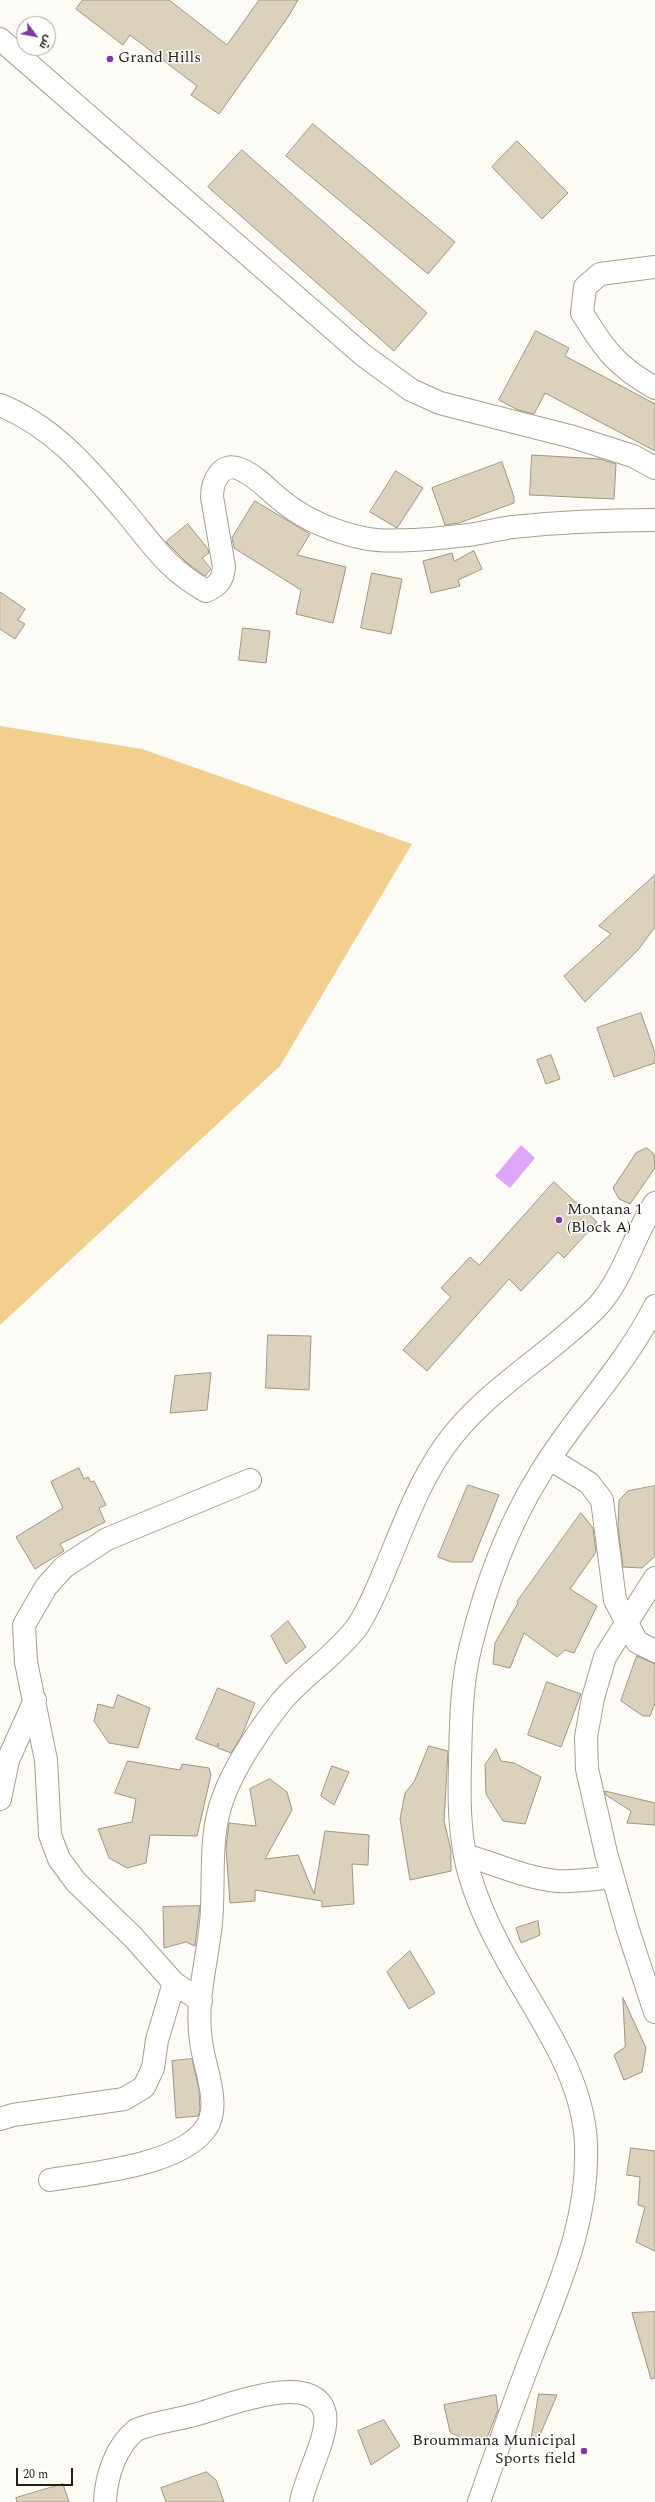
<!DOCTYPE html>
<html>
<head>
<meta charset="utf-8">
<style>
  body { margin:0 }
  #map { position:relative; width:655px; height:2502px; overflow:hidden; background:#fdfbf6; font-family:Spectral,Cairo,serif }
  canvas { display:block }
  .north { position:absolute; left:16px; top:16px; width:40px; height:40px; box-sizing:border-box; background:#fff; border:1px solid #a7a5a2; border-radius:50%; rotate:122deg; font-size:11px; font-weight:700; line-height:16px; text-align:center; color:#231f17 }
  .north::after { content:''; display:block; margin:auto; width:14px; height:18px; background:#8435a6; clip-path:polygon(50% 0,100% 100%,50% 72%,0 100%) }
  .scale { position:absolute; left:16px; top:2468px; width:57px; height:18px; box-sizing:border-box; border:2px solid #231f17; border-top:0; padding-left:5px; font-size:12px; line-height:14px; white-space:nowrap; color:#231f17; -webkit-text-stroke:3px #fff; paint-order:stroke }
</style>
</head>
<body>
<div id="map">
<canvas width="655" height="2502"></canvas>
<div class="north">ش</div>
<div class="scale">20 m</div>
</div>
<script>
const ctx = document.querySelector('canvas').getContext('2d');
ctx.lineJoin = 'round';
function paint(path, color) { ctx.fillStyle = color; ctx.fill(path, 'evenodd'); }
function stroke(path, color, width, dash) { ctx.strokeStyle = color; ctx.lineWidth = width; ctx.lineCap = dash ? 'butt' : 'round'; ctx.setLineDash(dash || []); ctx.stroke(path); }
function label(font, color, halo, rows, align = 'center') {
  ctx.font = font + ' Spectral,serif'; ctx.lineWidth = 3; ctx.setLineDash([]); ctx.textBaseline = 'middle'; ctx.strokeStyle = halo; ctx.fillStyle = color; for (const [text, x, y, turn = 0] of rows) {
    ctx.save(); ctx.translate(x, y); ctx.rotate((+turn || 0) * Math.PI / 180); ctx.textAlign = isNaN(turn) ? turn : align; if (halo) ctx.strokeText(text, 0, 0); ctx.fillText(text, 0, 0); ctx.restore();
  }
}
paint(new Path2D(`
  M0 726 142 749 412 844 280 1066 0 1325Z`), '#f2cf8d');
paint(new Path2D(`
  M521 1145 535 1158 510 1188 495 1176Z`), '#dea6fa');
const building = new Path2D(`
  M83 0H169L227 45 259 0H298L288 17 219 114 191 95 197 86 130 35 123 45 76 9Z
  M313 124 455 242 428 274 286 156Z
  M517 141 568 193 542 219 492 167Z
  M242 150 427 313 394 351 208 187Z
  M536 331 569 348 565 356 655 404V451L545 393 534 414 518 410 499 400Z
  M532 455 600 459 616 464 614 499 530 495Z
  M502 462 514 497V503L459 523 445 525 432 488Z
  M396 471 423 488 397 528 370 512Z
  M255 501 310 534 297 555 346 567 333 623 296 614 301 590 234 548 232 538Z
  M188 524 208 549 209 553 202 558 211 569 205 576 187 563 166 542Z
  M474 551 482 569 458 580 460 586 431 593 423 561 452 553 454 561Z
  M372 573 402 579 391 634 361 628Z
  M0 592 25 609 18 620 25 624 15 639 0 629Z
  M243 628 270 631 266 663 239 660Z
  M655 875V927L638 950 585 1002 564 976 611 934 599 926Z
  M641 1013 655 1053V1063L614 1077 597 1028Z
  M551 1055 560 1079 546 1084 537 1060Z
  M647 1148 654 1154 655 1168 630 1204 619 1199 613 1188 636 1153Z
  M554 1182 597 1222 564 1258 558 1252 521 1291 509 1279 427 1371 403 1350 451 1297 441 1288 470 1257 479 1265Z
  M268 1335 311 1336 309 1390 266 1388Z
  M211 1373 207 1410 170 1413 175 1376Z
  M79 1468 84 1479 88 1477 91 1482 94 1481 106 1505 99 1508 105 1522 60 1544 64 1551 35 1569 16 1537 63 1508 51 1482Z
  M468 1485 499 1495 472 1562H451L438 1557Z
  M655 1486V1556L642 1568 623 1567 618 1526 619 1500 628 1491Z
  M581 1513 593 1528 596 1552 570 1589 597 1606 574 1653 565 1650 557 1657 524 1633 510 1668 493 1664 495 1643 518 1603 517 1602Z
  M288 1621 306 1647 286 1664 271 1636Z
  M637 1656 655 1664V1703L650 1716H643L621 1701Z
  M547 1682 581 1694 561 1747 528 1735Z
  M218 1688 255 1703 241 1737 231 1753 218 1748V1743L217 1747 196 1739Z
  M118 1695 150 1708 138 1748 109 1743 94 1721 98 1704 113 1708Z
  M429 1746 448 1751 444 1821 451 1850V1871L410 1880 400 1819 405 1793 414 1782Z
  M496 1749 501 1761 514 1763 541 1777 525 1824 503 1821 486 1794 485 1765Z
  M128 1761 180 1770 182 1764 209 1768 211 1775 197 1836 150 1835 146 1863 127 1868 109 1858 98 1829 132 1822 136 1799 115 1793Z
  M332 1766 349 1772 334 1805 321 1796Z
  M270 1779 287 1792 292 1810 265 1859 298 1855 314 1894 325 1831 369 1835 368 1865 352 1864 354 1904 322 1907V1901L255 1890V1901L230 1903 226 1848 229 1823 256 1826 250 1789Z
  M605 1791 655 1803V1825L627 1823 631 1811 606 1795Z
  M200 1906 195 1946 186 1942 164 1948 163 1907Z
  M538 1921 540 1935 521 1943 516 1928Z
  M410 1951 435 1993 409 2009 387 1972Z
  M623 1998 646 2048 642 2072 624 2080 614 2055 625 2047Z
  M192 2059 199 2090 200 2110 198 2116 176 2118 172 2061Z
  M631 2148 655 2151V2251L636 2242 645 2207 638 2205 640 2177 627 2175Z
  M655 2312V2378L651 2379 632 2313Z
  M539 2394 557 2395 537 2442 531 2441Z
  M496 2395 498 2410 487 2438 468 2442 450 2432 444 2405Z
  M384 2420 400 2446 371 2465 358 2431Z
  M207 2472 216 2480 224 2502H166L161 2488Z
  M63 2484 69 2502H17L16 2498Z`);
paint(building, '#dcd1bc');
stroke(building, '#9f9481', 1);
const minor = new Path2D(`
  M655 267 600 274 585 287 582 313C605 350 616 366 655 388
  M0 405C52 426 86 466 122 508 152 543 164 567 206 591 218 586 223 580 224 567L212 497C212 482 221 461 240 469 257 476 271 493 286 504 308 521 336 532 363 538 390 544 440 538 468 535 483 533 498 529 513 527 560 522 607 520 655 520
  M550 1459 589 1483 602 1500 615 1600 637 1642 655 1651
  M655 1578 605 1657 593 1698 586 1737 587 1769 606 1853 628 1930 655 2012
  M0 1799 8 1760 35 1700
  M465 1855C496 1864 525 1878 557 1881 575 1882 595 1879 613 1877
  M201 2001 174 1983 133 1937 76 1882 59 1859 50 1835 46 1760 26 1662 24 1625 46 1587 64 1567 107 1539 250 1480
  M0 2119 13 2115 124 2099 144 2087 153 2068 157 2040 174 1983
  M50 2180C92 2173 174 2166 203 2132 224 2108 204 2069 201 2041 195 2001 207 1963 211 1923 215 1882 208 1838 223 1798 234 1767 260 1728 281 1702 304 1675 335 1656 357 1627 370 1608 378 1586 387 1565 404 1524 419 1483 444 1447 485 1389 549 1356 597 1307 624 1278 633 1236 655 1203
  M105 2502C106 2476 116 2446 136 2430 157 2421 179 2420 201 2413 226 2406 316 2369 325 2414 329 2436 305 2478 301 2502`);
const major = new Path2D(`
  M0 39 363 355 411 390 440 403 573 437 633 456 655 468
  M479 2502C496 2453 513 2404 532 2355 559 2285 589 2221 586 2144 583 2071 533 2011 501 1949 487 1923 474 1893 467 1865 459 1831 459 1796 460 1762 461 1722 461 1684 471 1645 485 1588 507 1528 538 1477 573 1417 623 1370 655 1306`);
stroke(minor, '#a99e8b', 24);
stroke(major, '#a99e8b', 24);
stroke(minor, '#fff', 22);
stroke(major, '#fff', 22);
for (const [x, y, r, color] of [
  [110,59,4,"#8435a6"],
  [559,1220,4,"#8435a6"],
  [584,2451,4,"#8435a6"]
]) { const dot = new Path2D(); dot.arc(x, y, r, 0, 2 * Math.PI); ctx.fillStyle = color; ctx.fill(dot); stroke(dot, '#fff', 1.5); }
label('16px', '#231f17', '#fff', [
  ["Grand Hills",118,59],
  ["Montana 1",567,1211],
  ["(Block A)",567,1229],
  ["Broummana Municipal",576,2442,"right"],
  ["Sports field",576,2460,"right"]
], 'left');
</script>
</body>
</html>
